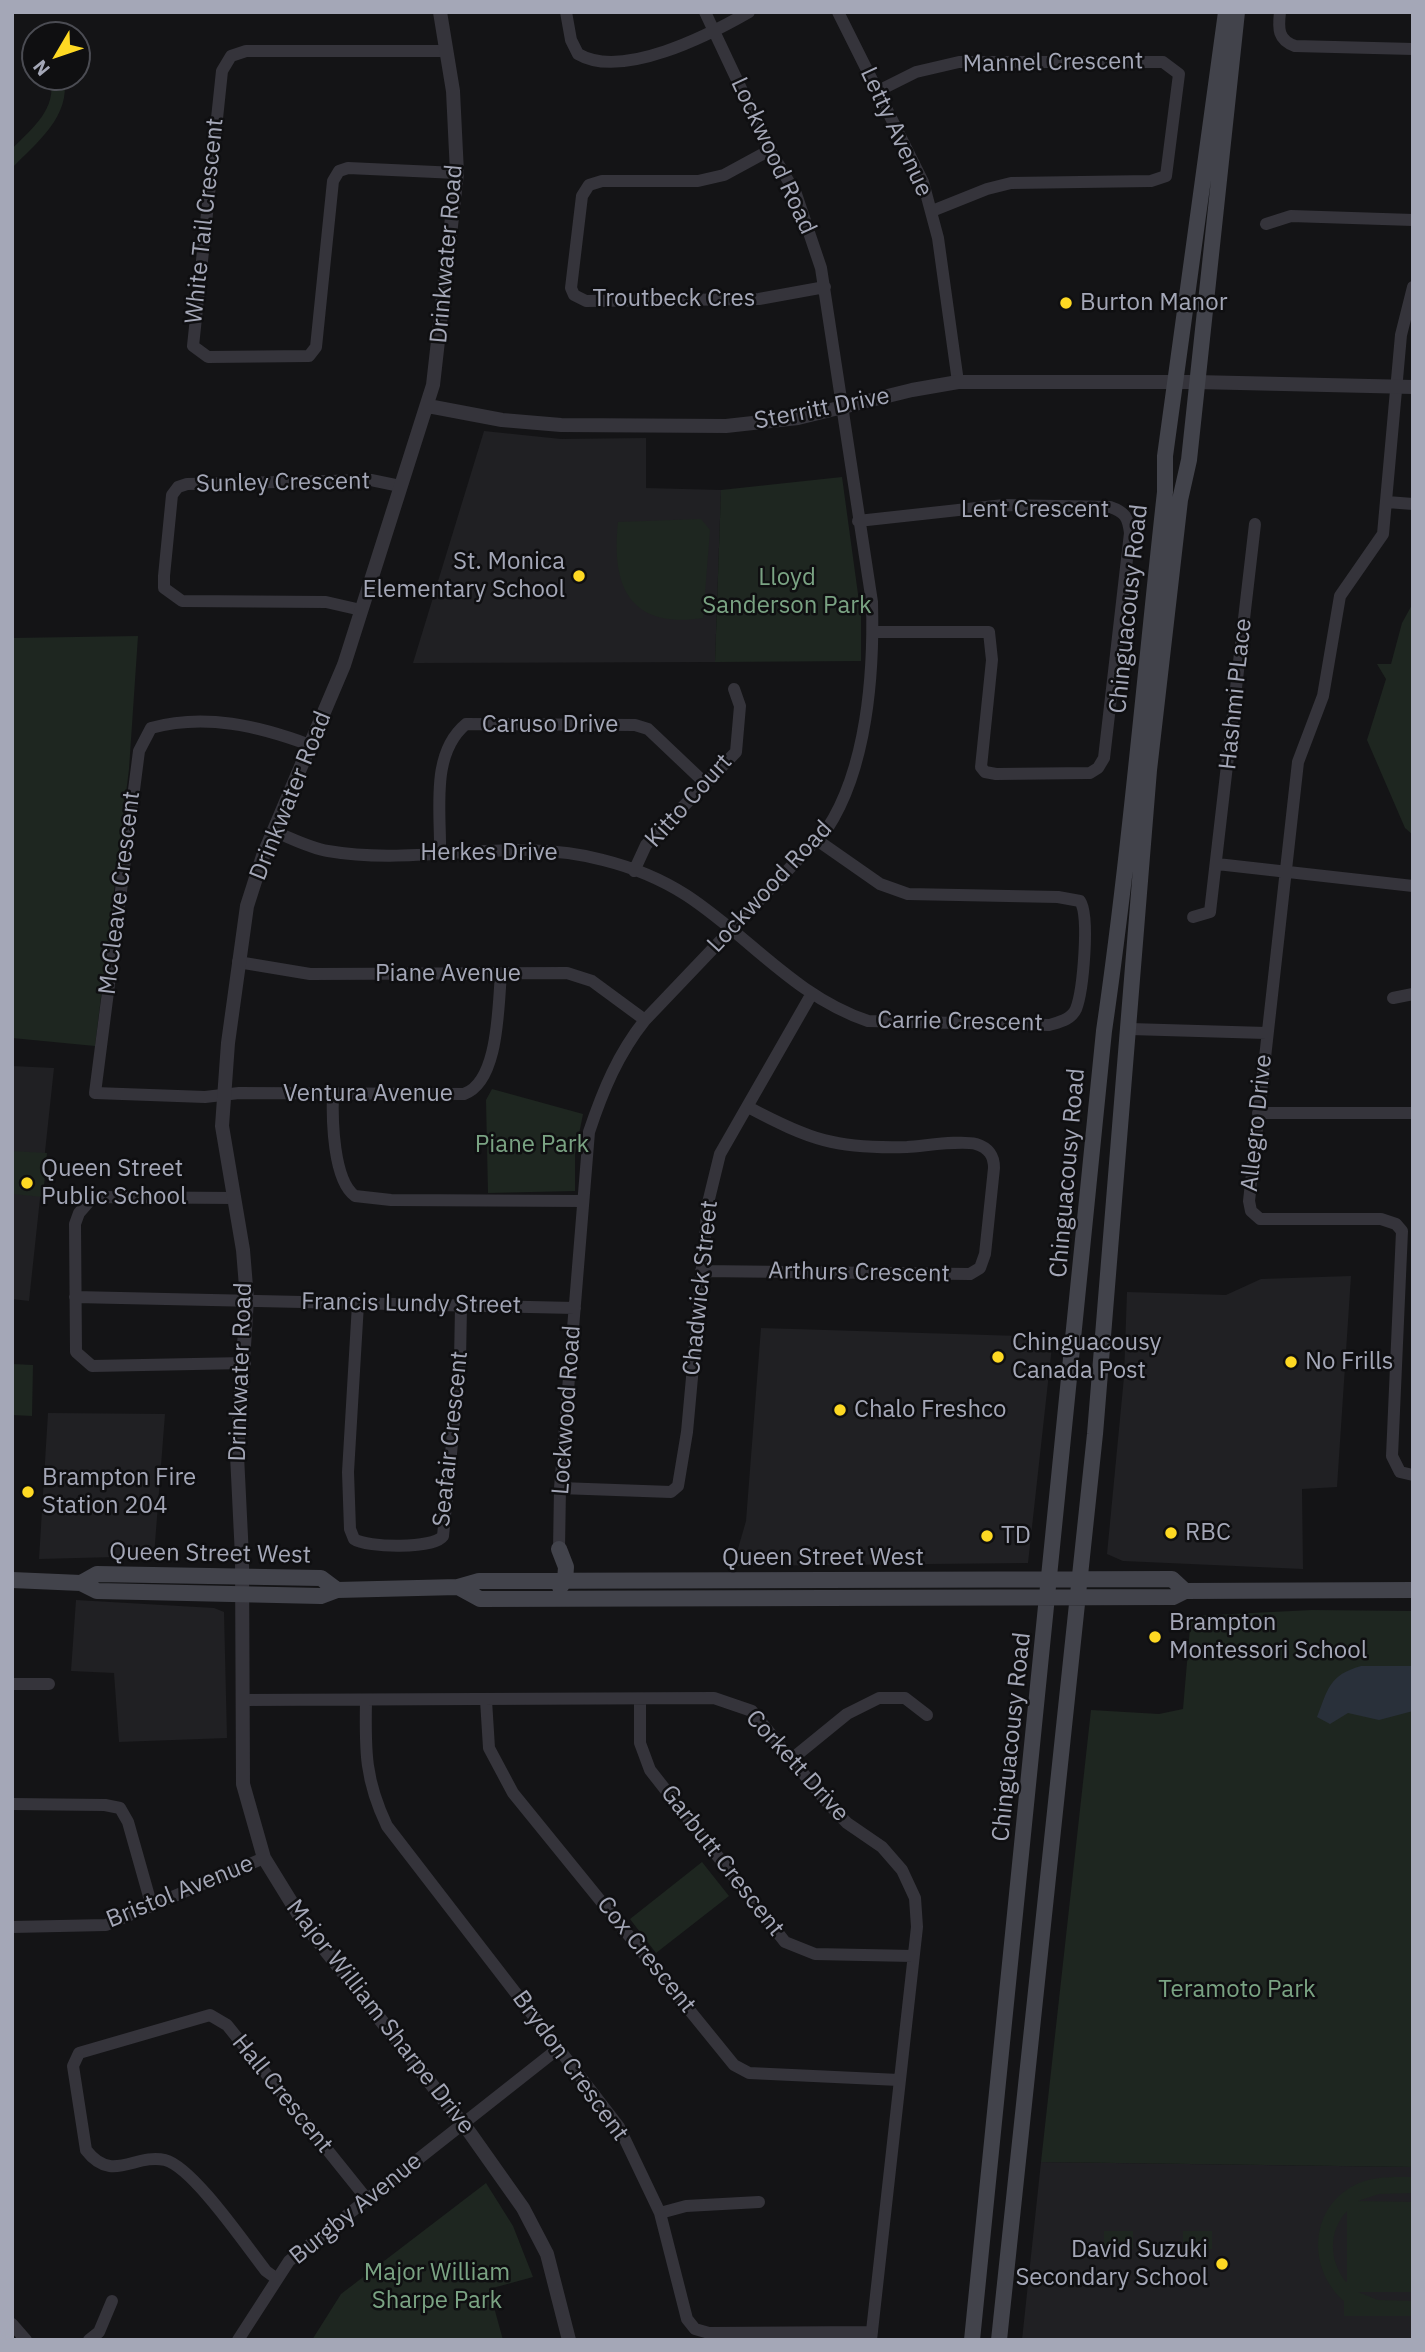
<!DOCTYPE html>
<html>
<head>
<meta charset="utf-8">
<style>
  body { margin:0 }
  #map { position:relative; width:1425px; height:2352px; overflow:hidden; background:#141416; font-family:"IBM Plex Sans",sans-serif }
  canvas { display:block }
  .frame { position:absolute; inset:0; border:14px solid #a4a7b7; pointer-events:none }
  .north { position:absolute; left:21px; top:21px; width:70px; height:70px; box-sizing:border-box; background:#0f0f11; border:2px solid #4b4c53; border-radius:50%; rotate:231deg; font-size:19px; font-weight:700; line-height:28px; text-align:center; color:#a4a7b7 }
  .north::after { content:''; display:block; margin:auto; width:24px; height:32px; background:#fed923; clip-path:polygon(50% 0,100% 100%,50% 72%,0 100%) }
</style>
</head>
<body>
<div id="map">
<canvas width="1425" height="2352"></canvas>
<div class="frame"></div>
<div class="north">N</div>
</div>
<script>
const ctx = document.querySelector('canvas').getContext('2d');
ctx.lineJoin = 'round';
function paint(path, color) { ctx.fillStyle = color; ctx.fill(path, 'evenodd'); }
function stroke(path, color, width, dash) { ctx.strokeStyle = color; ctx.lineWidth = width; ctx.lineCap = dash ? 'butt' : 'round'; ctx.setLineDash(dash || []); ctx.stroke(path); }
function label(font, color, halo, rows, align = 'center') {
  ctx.font = font + ' "IBM Plex Sans",sans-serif'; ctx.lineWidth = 5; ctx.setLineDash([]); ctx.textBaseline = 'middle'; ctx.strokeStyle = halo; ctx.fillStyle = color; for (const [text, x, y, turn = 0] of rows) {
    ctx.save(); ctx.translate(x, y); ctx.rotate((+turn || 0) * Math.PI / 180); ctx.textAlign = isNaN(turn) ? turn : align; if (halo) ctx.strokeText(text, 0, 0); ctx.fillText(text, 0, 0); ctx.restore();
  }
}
paint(new Path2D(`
  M484 431 561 439 646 438V488L721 490 715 662 413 663Z
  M12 1066 54 1068 29 1301 12 1299Z
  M1351 1276 1337 1487 1302 1489 1303 1569 1123 1561 1107 1554 1124 1377 1127 1292 1226 1295 1261 1279Z
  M761 1328 1053 1337 1028 1563 733 1566 746 1521Z
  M48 1413 165 1414 154 1556 39 1559Z
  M76 1600 214 1608 224 1612 227 1738 119 1742 114 1673 71 1671Z
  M1041 2162 1413 2167V2340H1022Z`), '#202023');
paint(new Path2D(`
  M50 77H64C71 117 37 142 12 168V149C32 128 58 109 50 77Z
  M842 477 861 616V661L715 662 721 490Z
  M701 519 710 530 703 618C630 629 611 587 618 522Z
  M1413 603V835L1405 828 1367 740 1386 679 1377 664H1391L1402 623Z
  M138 636 129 769 95 1046 12 1038V638Z
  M492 1089 583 1114 575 1154V1191L488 1193 486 1100Z
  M12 1151 47 1153 43 1197 12 1194Z
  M12 1364 33 1365 32 1416 12 1415Z
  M1312 1610 1413 1611V2167L1041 2162 1091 1710 1159 1714 1183 1709 1191 1616Z
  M702 1862 729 1896 656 1953 630 1919Z
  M1413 2177V2193L1379 2194 1358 2201 1413 2202V2292H1358L1378 2300 1413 2301V2316H1344V2301C1306 2268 1309 2205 1359 2183 1376 2176 1394 2177 1413 2177ZM1347 2211V2282H1346C1329 2261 1328 2231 1347 2211Z
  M486 2183 513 2226 533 2277 489 2289 503 2340H312L341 2294Z
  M1104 2231H1133V2249H1104Z
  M1183 2231H1212V2249H1183Z`), '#1e2620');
paint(new Path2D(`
  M1361 1666H1413V1711L1379 1720 1348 1713 1330 1724 1317 1717C1328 1689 1329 1675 1361 1666Z`), '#29303a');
stroke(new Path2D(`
  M566 12 571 40 578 54C622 80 709 35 749 12
  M838 12 923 182 938 238 958 382
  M1280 12C1278 29 1278 40 1295 46L1413 49
  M446 51H246L231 56 222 71 193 346 208 357 309 356 316 347 333 181 339 171 348 168 457 173
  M878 91 916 72 959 62H1163L1179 74 1166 176 1151 181 1011 183 987 189 932 211
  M770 150 724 175 698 181H602L589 185 582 196 571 288 574 295 586 301 759 299 825 287
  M1266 224 1291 216 1413 220
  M1413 287 1401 335 1383 534 1340 596 1323 696 1298 762 1249 1201 1251 1211 1260 1219H1381L1396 1224 1402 1231 1392 1456 1400 1472 1413 1475
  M1387 502 1413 504
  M858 521 1004 505 1110 507C1125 512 1128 517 1130 533L1104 758 1098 768 1090 773 996 774 985 772 981 767 992 660 989 632H873
  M361 610 326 602 182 601 164 588V576L172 495 178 487 187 484 371 480 400 486
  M310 745C259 726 205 713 151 728L139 751 95 1093 205 1097 239 1093 464 1094C499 1082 498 1006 501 974
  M273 831C291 838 309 848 328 851 418 867 514 835 603 860 631 867 661 879 686 895 749 936 794 996 868 1021L1049 1025C1059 1022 1071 1020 1076 1009 1083 991 1090 916 1080 901L1058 897 908 894 880 884 817 840
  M440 853C441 811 430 754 466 724L635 725 648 729 706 784
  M1217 864 1413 886
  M634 871 646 845 736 752 740 706 734 689
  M1193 917 1210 912 1255 524
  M238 962 310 974 567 973 592 981 645 1020
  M1393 998 1413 994
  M1130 1029 1266 1033
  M333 1093C332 1119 333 1180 355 1196L391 1200 583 1201
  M1258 1113H1413
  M235 1198 93 1197 79 1213 75 1224 76 1352 92 1366 245 1363
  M701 1271 970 1274 980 1268 985 1254 994 1168C994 1156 989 1148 976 1144 960 1140 925 1146 907 1147 836 1149 810 1140 748 1107
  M75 1297 575 1308
  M358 1304 348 1472 350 1529 354 1539C367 1548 434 1549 443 1536L460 1361 461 1306
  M560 1488 671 1492 678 1486 687 1432 708 1203 720 1154 811 995
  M559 1549 560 1488 589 1132C603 1090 618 1054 645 1020L827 829C867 768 874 674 872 602L821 268 796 194 770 150 705 12
  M12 1684H49
  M640 1699V1743L650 1770 785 1942 815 1954 913 1956
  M243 1700 714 1698 752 1711 825 1800 847 1823 882 1847 902 1870 915 1898 917 1927 871 2340
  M486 1700 489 1748 513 1793 734 2065 749 2073 899 2080
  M366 1701C365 1751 365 1780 387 1826L619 2127 660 2213 687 2319 695 2329 709 2333 872 2332
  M793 1758 847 1714 879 1698H905L927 1715
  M12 1804 105 1805 120 1808 128 1822 152 1907
  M12 1927 106 1925 264 1858
  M660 2213 686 2206 759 2202
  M277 2279 266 2271C247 2247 193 2167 165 2160 135 2153 112 2184 86 2150L73 2066 79 2053 210 2015 227 2025 366 2198
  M12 2324 26 2340
  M89 2340 99 2332 112 2301
  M238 2340 289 2261 559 2048`), '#35343b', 12);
stroke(new Path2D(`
  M440 12 453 91 457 173 433 385 344 665 263 856 247 906 228 1043 222 1126 243 1250 247 1299 237 1455 242 1557 243 1784 264 1858 304 1923 470 2133 523 2208 547 2254 569 2340
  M428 406 502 420 561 425 726 426 798 418 912 390 958 382H1196L1413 387`), '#35343b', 14);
stroke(new Path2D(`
  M559 1549 566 1567 565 1581 560 1587
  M12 1580 81 1583 97 1591 321 1596 337 1590 458 1587 479 1581 1172 1579 1185 1591
  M81 1583 97 1574 321 1578 337 1590
  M458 1587 480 1599 1173 1597 1185 1591 1413 1590
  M972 2340 1104 1031C1130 852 1145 672 1165 492V456L1226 12
  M999 2340 1095 1434 1149 770 1180 500 1189 460 1237 12`), '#42434b', 16);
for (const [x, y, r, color] of [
  [1066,303,7,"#fed923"],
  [579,576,7,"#fed923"],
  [27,1183,7,"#fed923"],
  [998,1357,7,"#fed923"],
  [1291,1362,7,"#fed923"],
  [840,1410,7,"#fed923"],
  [28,1492,7,"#fed923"],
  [1171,1533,7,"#fed923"],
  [987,1536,7,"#fed923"],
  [1155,1637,7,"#fed923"],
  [1222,2264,7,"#fed923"]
]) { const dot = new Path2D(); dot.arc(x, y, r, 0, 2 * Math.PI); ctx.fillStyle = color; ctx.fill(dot); stroke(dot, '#0f0f11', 2.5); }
label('24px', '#a4a7b7', '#0f0f11', [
  ["Mannel Crescent",1053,63,-1],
  ["Letty Avenue",896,132,65],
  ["Lockwood Road",773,156,65],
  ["White Tail Crescent",205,221,-84],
  ["Drinkwater Road",447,254,-85],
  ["Troutbeck Cres",674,299],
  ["Sterritt Drive",822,409,-11],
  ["Sunley Crescent",283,483,-1],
  ["Lent Crescent",1035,510],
  ["Chinguacousy Road",1129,609,-84],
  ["Hashmi PLace",1236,694,-84],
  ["Caruso Drive",550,725],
  ["Drinkwater Road",291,796,-68],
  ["Kitto Court",689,801,-48],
  ["Herkes Drive",489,853],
  ["Lockwood Road",770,887,-47],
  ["McCleave Crescent",120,893,-83],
  ["Piane Avenue",448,974],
  ["Carrie Crescent",960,1022,1],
  ["Ventura Avenue",368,1094],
  ["Allegro Drive",1257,1123,-84],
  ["Chinguacousy Road",1068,1173,-85],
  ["Arthurs Crescent",859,1273,1],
  ["Chadwick Street",701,1288,-84],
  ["Francis Lundy Street",411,1304,1],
  ["Drinkwater Road",241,1372,-88],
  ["Lockwood Road",567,1410,-86],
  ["Seafair Crescent",451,1439,-84],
  ["Queen Street West",210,1554,1],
  ["Queen Street West",823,1558],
  ["Chinguacousy Road",1012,1737,-84],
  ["Corkett Drive",797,1766,48],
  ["Garbutt Crescent",722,1861,52],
  ["Bristol Avenue",180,1892,-22],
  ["Cox Crescent",646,1955,51],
  ["Major William Sharpe Drive",380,2017,52],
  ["Brydon Crescent",570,2066,54],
  ["Hall Crescent",282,2094,51],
  ["Burgby Avenue",356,2209,-39]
]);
label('24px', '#a4a7b7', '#0f0f11', [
  ["Burton Manor",1080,303],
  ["St. Monica",565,562,"right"],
  ["Elementary School",565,590,"right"],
  ["Queen Street",41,1169],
  ["Public School",41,1197],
  ["Chinguacousy",1012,1343],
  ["Canada Post",1012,1371],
  ["No Frills",1305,1362],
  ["Chalo Freshco",854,1410],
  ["Brampton Fire",42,1478],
  ["Station 204",42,1506],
  ["RBC",1185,1533],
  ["TD",1001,1536],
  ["Brampton",1169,1623],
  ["Montessori School",1169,1651],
  ["David Suzuki",1208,2250,"right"],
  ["Secondary School",1208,2278,"right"]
], 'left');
label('24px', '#7aa383', '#0f0f11', [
  ["Lloyd",787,578],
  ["Sanderson Park",787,606],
  ["Piane Park",532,1145],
  ["Teramoto Park",1237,1990],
  ["Major William",437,2273],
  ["Sharpe Park",437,2301]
]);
</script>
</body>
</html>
